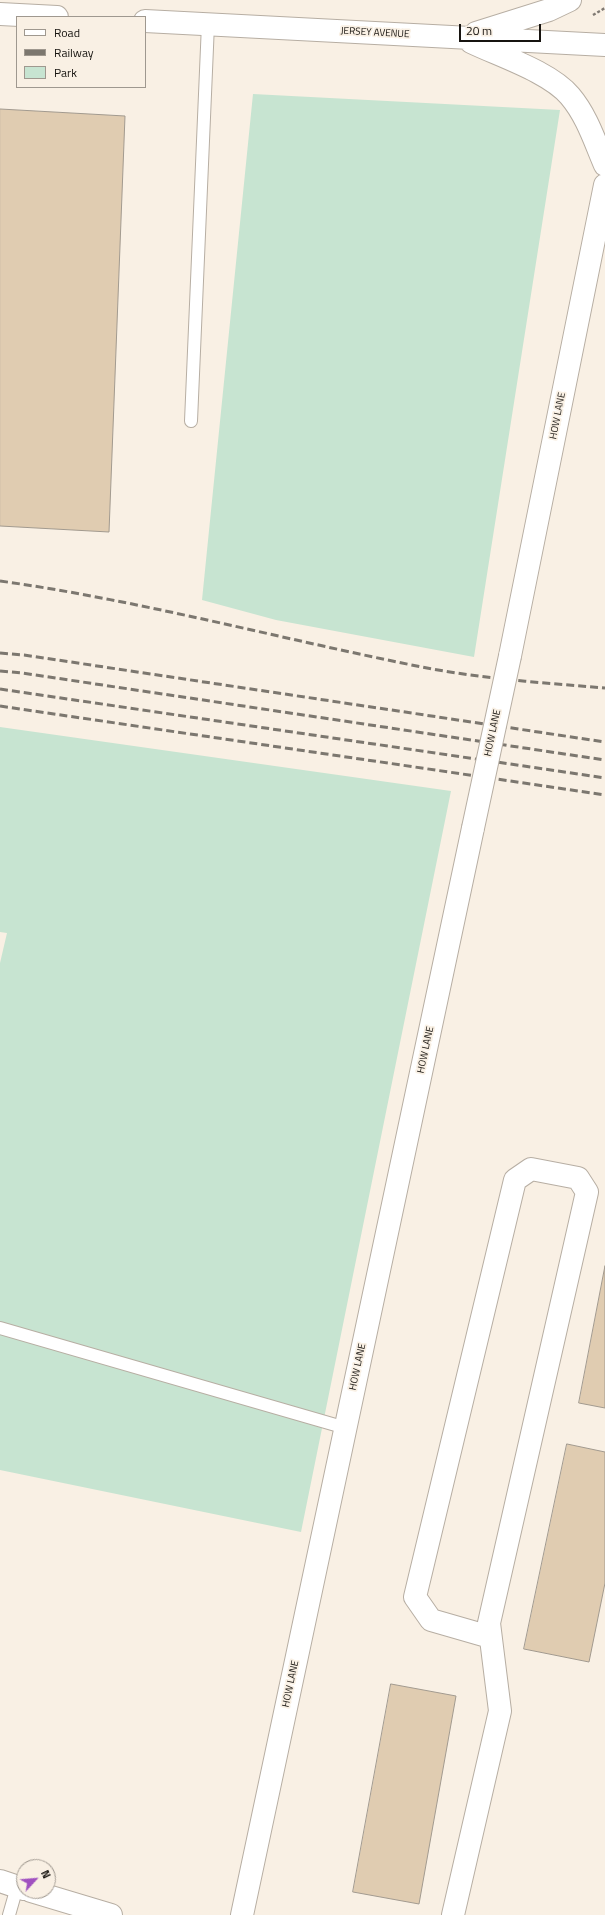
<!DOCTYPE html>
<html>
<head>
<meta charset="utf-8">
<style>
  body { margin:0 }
  #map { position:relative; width:605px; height:1915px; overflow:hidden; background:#f9f0e4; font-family:"Titillium Web",sans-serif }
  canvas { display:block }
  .legend { position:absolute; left:16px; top:16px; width:130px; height:72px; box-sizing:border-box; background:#f9f0e4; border:1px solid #9f988f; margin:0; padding:5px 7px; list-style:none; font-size:12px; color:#171410 }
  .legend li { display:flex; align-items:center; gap:8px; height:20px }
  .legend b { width:20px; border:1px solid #9f988f }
  .north { position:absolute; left:16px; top:1859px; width:40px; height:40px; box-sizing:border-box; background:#f9f0e4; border:1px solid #9f988f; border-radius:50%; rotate:64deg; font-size:11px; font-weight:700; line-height:16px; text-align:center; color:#171410 }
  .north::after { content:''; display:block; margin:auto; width:14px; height:18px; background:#a050c0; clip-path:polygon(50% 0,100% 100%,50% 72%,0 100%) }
  .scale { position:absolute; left:459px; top:24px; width:82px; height:18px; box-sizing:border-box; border:2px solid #171410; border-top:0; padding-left:5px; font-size:12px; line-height:14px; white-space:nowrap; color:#171410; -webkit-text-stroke:3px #f9f0e4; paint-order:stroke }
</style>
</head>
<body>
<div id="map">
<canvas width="605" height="1915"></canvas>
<ul class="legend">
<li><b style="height:5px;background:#fff"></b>Road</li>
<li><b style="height:5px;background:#7c776f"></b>Railway</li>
<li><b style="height:11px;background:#c7e4d1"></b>Park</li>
</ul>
<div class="north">N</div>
<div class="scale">20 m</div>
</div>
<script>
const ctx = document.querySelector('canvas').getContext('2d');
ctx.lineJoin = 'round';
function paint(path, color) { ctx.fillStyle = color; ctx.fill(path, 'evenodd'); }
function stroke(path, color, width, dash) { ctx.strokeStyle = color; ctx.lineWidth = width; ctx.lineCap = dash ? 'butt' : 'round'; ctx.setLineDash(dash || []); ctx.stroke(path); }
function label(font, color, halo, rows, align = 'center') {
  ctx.font = font + ' "Titillium Web",sans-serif'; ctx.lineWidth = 3.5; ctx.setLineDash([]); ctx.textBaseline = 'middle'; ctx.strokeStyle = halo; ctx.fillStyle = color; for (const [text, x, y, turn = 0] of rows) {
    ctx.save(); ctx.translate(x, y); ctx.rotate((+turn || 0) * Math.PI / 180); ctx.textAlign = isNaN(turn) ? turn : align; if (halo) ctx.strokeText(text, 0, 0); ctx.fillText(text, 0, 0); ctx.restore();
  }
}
paint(new Path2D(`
  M253 94 560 110 474 657 276 620 202 600Z
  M0 727 451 791 301 1532 0 1470V963L7 933 0 932Z`), '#c7e4d1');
const building = new Path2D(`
  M0 109 125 116 109 532 0 526Z
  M605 1266V1408L579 1403Z
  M567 1444 605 1452V1583L589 1662 524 1649Z
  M391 1684 456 1696 419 1904 353 1892Z`);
paint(building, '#e0ccb1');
stroke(building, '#a29a8f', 1);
const service = new Path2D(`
  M191 421 208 24
  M0 1328 346 1428
  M9 1915 17 1887`);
const minor = new Path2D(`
  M453 1915 500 1711 489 1623 587 1192 578 1178 531 1169 515 1180 415 1597 431 1620 490 1637`);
const secondary = new Path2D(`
  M0 14 57 17
  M145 21 605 45
  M476 33 549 10 570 0
  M471 42C500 56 550 72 570 96 587 116 595 142 605 165
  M510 656 605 185
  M0 1881 24 1889
  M31 1891 111 1915
  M242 1915 473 828`);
stroke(service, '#b7aea3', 14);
stroke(minor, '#b7aea3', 24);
stroke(secondary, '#b7aea3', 24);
stroke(new Path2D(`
  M593 15 605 8`), '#807a73', 2.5, [3, 2]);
stroke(service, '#fff', 12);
stroke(minor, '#fff', 22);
stroke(secondary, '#fff', 22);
stroke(new Path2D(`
  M0 581C144 601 284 640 427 668 485 679 546 683 605 688
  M0 653 24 655 605 742
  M0 671 22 673 605 760
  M0 689 605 778
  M0 706 605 795`), '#7c776f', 3, [8, 4]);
const secondaryBridge = new Path2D(`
  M473 828 510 656`);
stroke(secondaryBridge, '#b7aea3', 24, []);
stroke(secondaryBridge, '#fff', 22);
label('10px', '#171410', '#f9f0e4', [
  ["JERSEY AVENUE",375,33,3],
  ["HOW LANE",558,416,-79],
  ["HOW LANE",493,733,-78],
  ["HOW LANE",426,1050,-78],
  ["HOW LANE",358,1367,-78],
  ["HOW LANE",291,1684,-78]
]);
</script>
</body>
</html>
